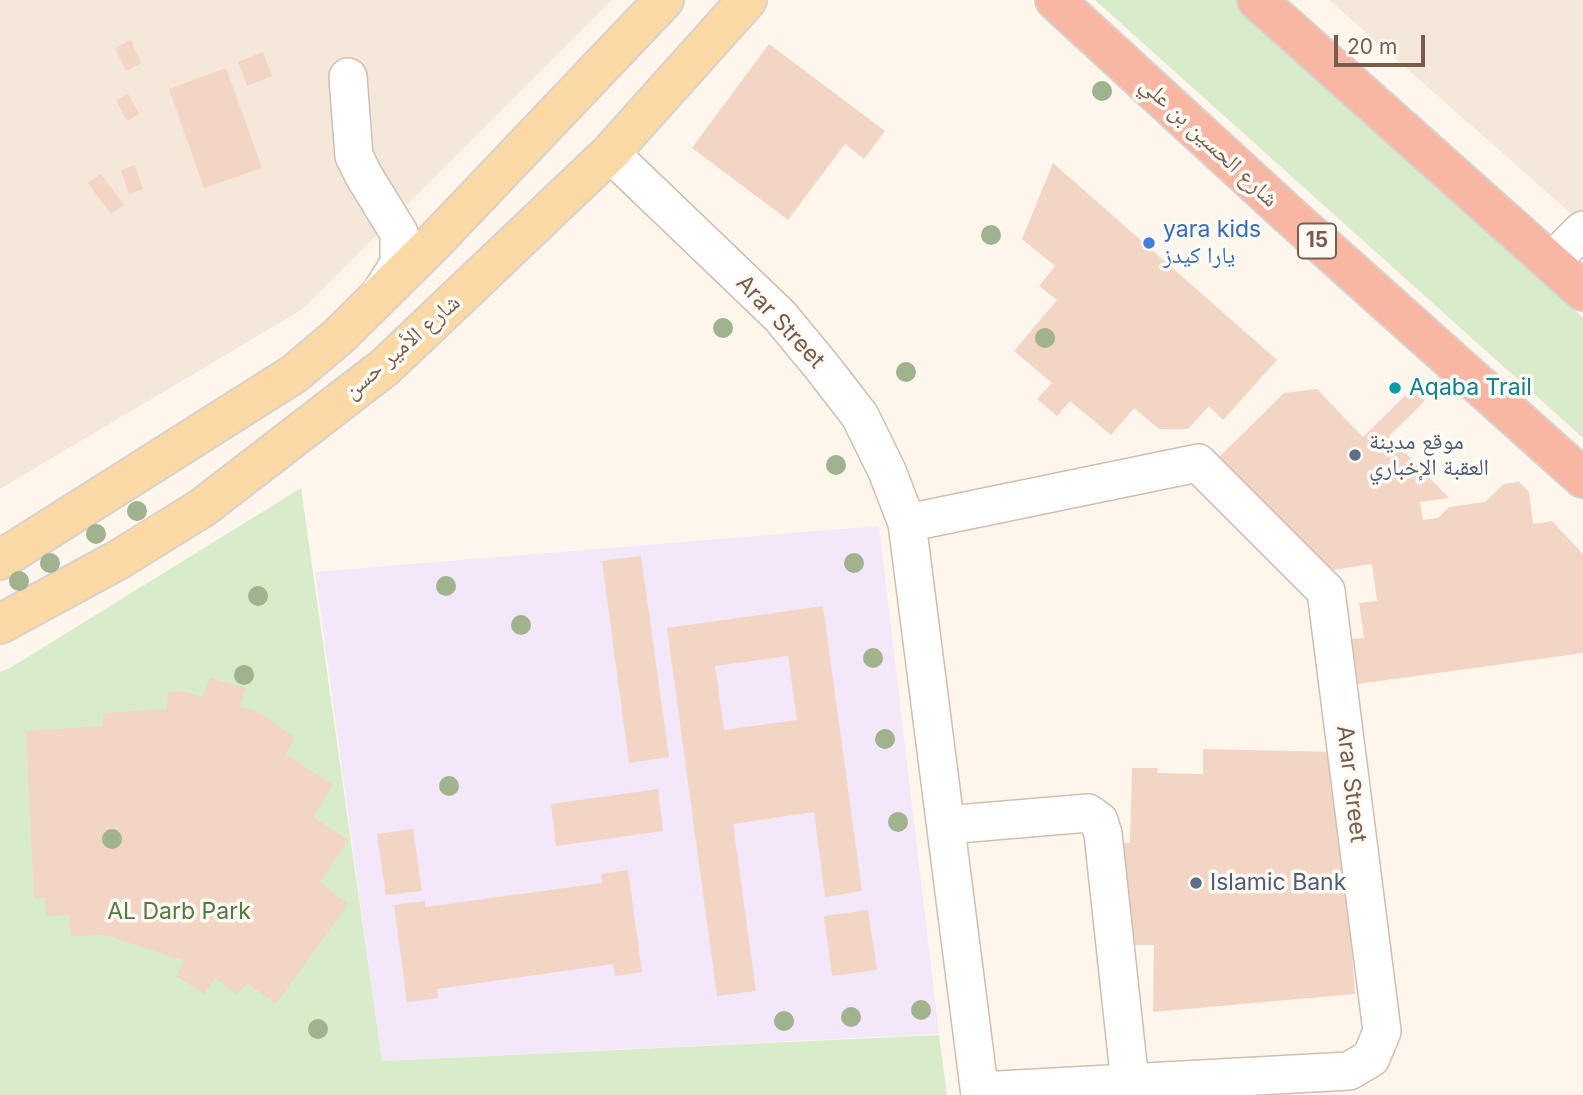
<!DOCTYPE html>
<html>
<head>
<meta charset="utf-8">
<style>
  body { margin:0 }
  #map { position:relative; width:1583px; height:1095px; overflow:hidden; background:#fdf6ec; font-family:Inter,sans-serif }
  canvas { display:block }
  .scale { position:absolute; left:1334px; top:35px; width:91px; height:32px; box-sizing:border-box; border:4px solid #7a5c4d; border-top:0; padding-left:9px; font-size:21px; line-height:24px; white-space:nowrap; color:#7a5c4d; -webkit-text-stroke:5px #fffaf3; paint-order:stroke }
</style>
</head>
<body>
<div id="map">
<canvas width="1583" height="1095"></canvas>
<div class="scale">20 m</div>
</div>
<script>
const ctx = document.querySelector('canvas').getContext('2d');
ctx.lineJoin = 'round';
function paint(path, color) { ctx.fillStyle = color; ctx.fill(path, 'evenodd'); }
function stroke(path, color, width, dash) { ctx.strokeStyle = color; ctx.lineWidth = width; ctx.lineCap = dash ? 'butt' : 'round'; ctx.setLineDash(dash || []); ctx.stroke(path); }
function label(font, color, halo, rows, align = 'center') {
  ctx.font = font + ' Inter,"Noto Naskh Arabic",sans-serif'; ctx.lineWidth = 7; ctx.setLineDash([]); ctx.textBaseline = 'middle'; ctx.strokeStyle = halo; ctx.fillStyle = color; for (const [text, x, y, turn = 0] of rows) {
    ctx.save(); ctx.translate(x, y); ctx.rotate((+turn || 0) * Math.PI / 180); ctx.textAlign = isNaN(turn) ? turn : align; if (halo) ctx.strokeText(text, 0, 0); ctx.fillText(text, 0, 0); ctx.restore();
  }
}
paint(new Path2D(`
  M0 0H612L303 309 0 489Z
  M1329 0H1583V224Z`), '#f5e8da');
paint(new Path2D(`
  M879 526 939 1034 382 1061 315 572Z`), '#f3e8fa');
paint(new Path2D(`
  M1095 0H1236L1583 318V438Z
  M301 488 382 1061 939 1035 947 1095H0V672L10 668Z`), '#d8ecc9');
paint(new Path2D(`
  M131 40 141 63 126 71 115 48Z
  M769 44 885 131 864 159 845 144 788 220 692 148Z
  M263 52 272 76 247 86 238 62Z
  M226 68 262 168 204 188 169 89Z
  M128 94 139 114 127 121 116 100Z
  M1053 163 1277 360 1223 420 1209 406 1188 429H1159L1134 408 1111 435 1070 401 1057 416 1037 399 1052 383 1014 351 1057 300 1039 286 1055 266 1022 239Z
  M135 165 143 189 129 194 121 170Z
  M101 174 124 205 111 214 88 183Z
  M1421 380 1424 402 1389 436 1449 498 1420 502 1423 520 1438 518 1449 507 1485 502 1504 484 1519 482 1529 492 1533 524 1552 521 1583 554V653L1358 684 1352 639 1364 638 1359 603 1377 601 1372 564 1326 571 1217 459 1284 393 1317 389 1363 437Z
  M641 556 669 757 629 763 602 561Z
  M823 606 862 891 825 897 814 812 733 824 756 991 717 996 667 628ZM788 656 797 720 724 730 715 666Z
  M210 678 246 688 240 707 257 711 295 738 285 754 333 785 313 817 348 840 320 882 348 904 276 1004 247 983 237 994 215 978 204 994 176 976 185 961 105 935 71 936 69 915 46 916 45 897 34 899 26 731 103 726V713L167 709 168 693 182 691 203 697Z
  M1203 749 1337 752 1355 994 1153 1012 1154 945H1122L1113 842 1130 843 1132 768H1158L1157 773 1203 774Z
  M658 789 663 831 556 846 551 804Z
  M413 829 422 891 386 895 377 834Z
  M628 870 642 972 615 976 613 964 437 989 438 998 407 1002 394 905 425 901V907L602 883 601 874Z
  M868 910 877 970 832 976 824 916Z`), '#f3d5c3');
const minor = new Path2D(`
  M348 77 354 156 364 176 399 233V264L381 292
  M610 153 780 316 823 368 860 416 887 471 907 523 980 1095
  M1551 262 1583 230
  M907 523 1198 463 1326 591 1382 1031 1371 1058 1349 1071 980 1091
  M946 825 1088 813 1099 821 1103 834 1130 1083`);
const major = new Path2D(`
  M0 560 294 374 339 336 433 243 664 0
  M0 624 118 560 202 508 385 367 610 153 747 0`);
const highway = new Path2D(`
  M1055 0 1289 215 1583 478
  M1257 0 1583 291`);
stroke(minor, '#d1beb0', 40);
stroke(major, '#dad1cd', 42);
stroke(highway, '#dad1cd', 42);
stroke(minor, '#fff', 37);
stroke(major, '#fbd9a5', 38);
stroke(highway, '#f7b7a3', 38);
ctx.fillStyle = '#a0b28e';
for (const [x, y] of [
  [1102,91],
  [991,235],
  [723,328],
  [1045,338],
  [906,372],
  [836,465],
  [137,511],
  [96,534],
  [50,563],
  [854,563],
  [19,581],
  [446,586],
  [258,596],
  [521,625],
  [873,658],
  [244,675],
  [885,739],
  [449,786],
  [898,822],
  [112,839],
  [921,1010],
  [851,1017],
  [784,1021],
  [318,1029]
]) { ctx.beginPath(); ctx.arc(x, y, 10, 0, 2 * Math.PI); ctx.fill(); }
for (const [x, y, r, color] of [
  [1149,243,7,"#3f7fe0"],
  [1395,388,7,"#0f9aa8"],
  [1355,455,7,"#5c6f8a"],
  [1196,883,7,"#5c6f8a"]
]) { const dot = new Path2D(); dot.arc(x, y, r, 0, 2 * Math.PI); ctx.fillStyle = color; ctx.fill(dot); stroke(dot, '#fffaf3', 2.5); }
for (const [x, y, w] of [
  [1317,241,38]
]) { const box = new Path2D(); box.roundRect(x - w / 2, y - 17.5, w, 35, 5); ctx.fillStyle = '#fffaf3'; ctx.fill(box); stroke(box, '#7a5c4d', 2); }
label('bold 21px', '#7a5c4d', null, [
  ["15",1317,241]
]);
label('23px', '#7a5c4d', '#fffaf3', [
  ["شارع الحسين بن علي",1209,142,43],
  ["Arar Street",780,322,47],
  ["شارع الأمير حسن",402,347,-41],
  ["Arar Street",1351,784,83]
]);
label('23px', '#366cbe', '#fffaf3', [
  ["yara kids",1163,230],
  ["يارا كيدز",1163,256]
], 'left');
label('23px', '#0d838f', '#fffaf3', [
  ["Aqaba Trail",1409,388]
], 'left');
label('23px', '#4e5e75', '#fffaf3', [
  ["موقع مدينة",1369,442],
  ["العقبة الإخباري",1369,468],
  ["Islamic Bank",1210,883]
], 'left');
label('23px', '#537a41', '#fffaf3', [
  ["AL Darb Park",179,912]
]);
</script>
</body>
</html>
